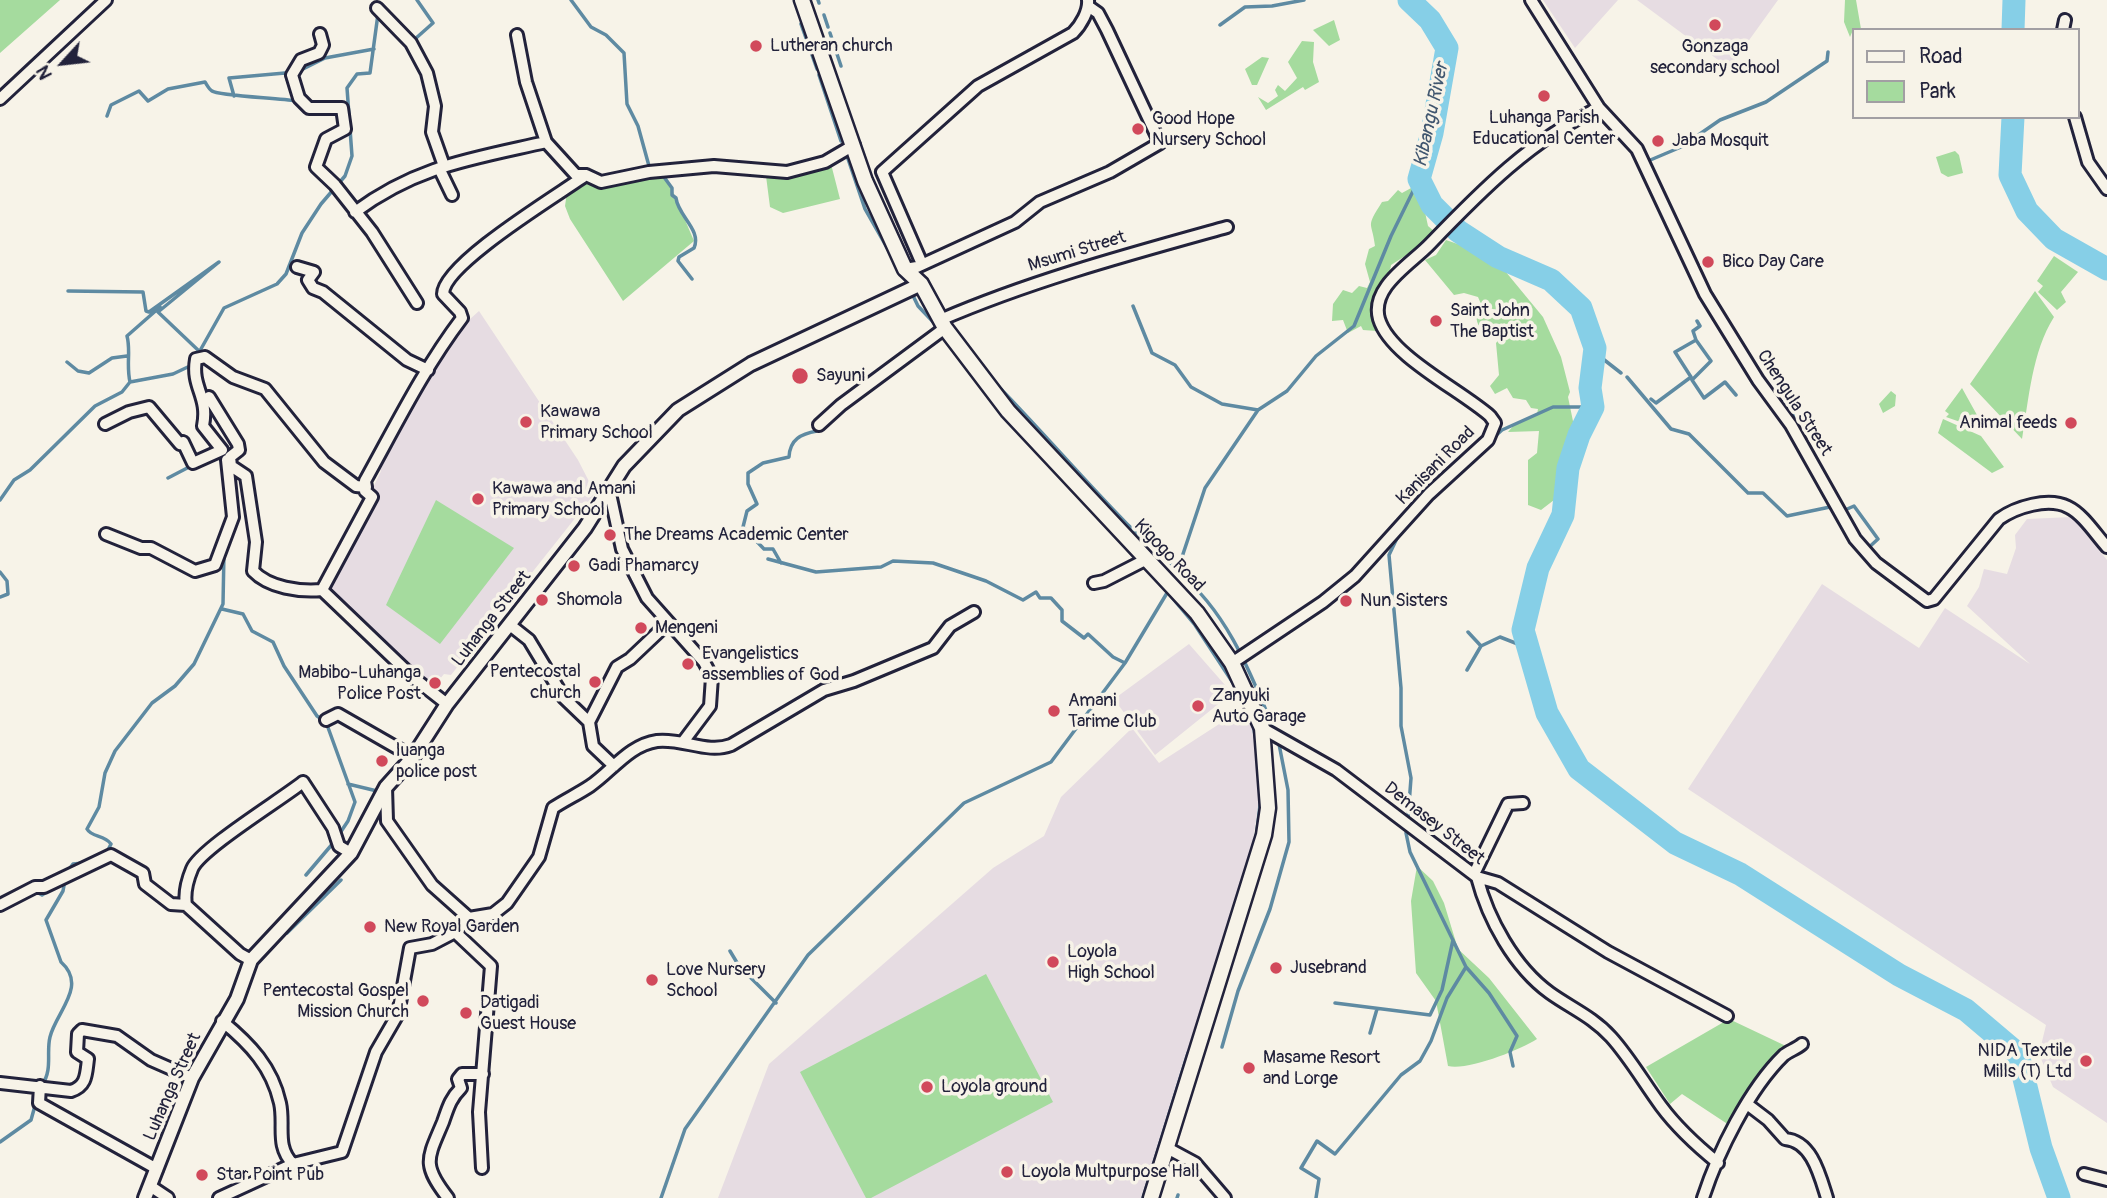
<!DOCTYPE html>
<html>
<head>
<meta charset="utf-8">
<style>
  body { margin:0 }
  #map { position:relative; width:2107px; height:1198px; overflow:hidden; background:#f7f3e8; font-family:Pangolin,sans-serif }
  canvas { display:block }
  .legend { position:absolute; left:1852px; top:28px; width:228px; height:91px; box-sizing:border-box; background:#f7f3e8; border:2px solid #a29fa3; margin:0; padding:9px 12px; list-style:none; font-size:21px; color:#22223b }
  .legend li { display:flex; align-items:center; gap:14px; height:35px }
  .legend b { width:35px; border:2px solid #a29fa3 }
  .north { position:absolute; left:28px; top:28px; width:70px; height:70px; -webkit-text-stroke:5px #f7f3e8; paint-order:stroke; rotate:243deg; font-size:19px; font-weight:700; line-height:28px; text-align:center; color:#22223b }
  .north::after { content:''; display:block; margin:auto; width:24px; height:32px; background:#22223b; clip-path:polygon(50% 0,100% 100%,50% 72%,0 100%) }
</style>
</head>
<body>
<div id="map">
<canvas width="2107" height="1198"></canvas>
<ul class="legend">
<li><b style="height:9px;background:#f7f3e8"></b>Road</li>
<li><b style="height:19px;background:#a5db9e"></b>Park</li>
</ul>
<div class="north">N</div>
</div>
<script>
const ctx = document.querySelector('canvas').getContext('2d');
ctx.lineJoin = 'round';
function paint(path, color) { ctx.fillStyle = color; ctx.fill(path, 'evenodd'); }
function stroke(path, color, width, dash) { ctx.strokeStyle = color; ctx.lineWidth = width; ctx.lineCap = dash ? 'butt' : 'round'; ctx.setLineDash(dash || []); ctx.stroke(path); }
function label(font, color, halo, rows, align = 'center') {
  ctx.font = font + ' Pangolin,sans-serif'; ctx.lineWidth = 7; ctx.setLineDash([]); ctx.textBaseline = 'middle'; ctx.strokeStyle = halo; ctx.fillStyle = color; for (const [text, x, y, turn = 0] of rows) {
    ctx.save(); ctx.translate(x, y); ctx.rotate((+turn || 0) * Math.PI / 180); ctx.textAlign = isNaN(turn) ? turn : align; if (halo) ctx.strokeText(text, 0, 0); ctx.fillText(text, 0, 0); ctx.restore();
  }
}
paint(new Path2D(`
  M1543 0H1618L1575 48Z
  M1637 0H1778L1729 68Z
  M479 311 578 460 595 493 451 675 444 674 434 686 324 590 381 471 376 467 412 399 460 328Z
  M2072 517 2107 560V1123L2053 1087 2039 1054 2046 1025 1688 789 1822 584 1919 648 1945 608 2030 664 1967 606 1979 587 1984 569 2007 574 2016 548 2015 535 2027 519Z
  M1189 644 1232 693 1155 755 1114 699Z
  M1247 706 1257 735 1262 780 1245 894 1145 1198H718L769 1064 993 868 1044 836 1061 797 1132 728 1159 763Z`), '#e6dce2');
paint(new Path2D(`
  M0 0H60L0 53Z
  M1845 0H1856L1861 29 1853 30 1850 37 1844 22Z
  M1334 20 1340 40 1329 46 1313 30Z
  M1302 41 1314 42 1313 62 1319 82 1305 90 1303 87 1266 110 1258 97 1268 103 1278 96 1275 90 1278 85 1285 91 1297 78 1288 62Z
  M1262 57 1269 58 1257 85H1252L1245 69Z
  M1955 151 1959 155 1963 173 1948 177 1941 173 1936 157Z
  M831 164 840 199 783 213 770 207 766 176 788 175Z
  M665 173 694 241 623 301 570 219 565 206 567 192 588 180Z
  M1413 187 1420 189 1428 226 1435 232 1415 256 1408 254 1391 265 1390 271 1397 276 1381 291 1384 305 1377 331 1363 330 1361 326 1348 333 1343 320 1332 321 1333 304 1343 290 1352 293 1359 286 1367 288 1370 282 1365 264 1369 249 1375 246C1372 220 1365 229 1382 202L1388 201 1398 190 1402 193Z
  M1446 240 1475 250 1490 261 1496 260 1543 317 1561 357 1570 392 1568 397 1574 426 1567 456 1554 500 1541 510 1528 505V460L1537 453 1539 431 1508 432 1514 425 1537 414 1538 409 1531 408 1526 400 1513 398 1507 388 1495 394 1490 386 1499 375 1496 343 1503 335 1513 336 1498 325 1487 334C1479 328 1475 322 1477 312L1492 316 1495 310 1481 304 1478 297 1464 293 1454 295 1425 260 1436 255Z
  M2054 256 2078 272 2061 292 2066 302 2057 310 2038 292 2043 286 2037 281Z
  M2035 291 2054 317C2032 352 2029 398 2022 439L1970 384Z
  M1962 388 1982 424H1966L1946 417 1949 414 1945 411Z
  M1891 391 1896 395 1895 406 1883 413 1879 404Z
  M1943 419 1981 436 2004 467 1992 473 1938 433Z
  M436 500 514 548 440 644 386 605Z
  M1417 866 1433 881 1444 903 1458 949 1489 978 1537 1039C1520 1050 1467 1071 1448 1066L1436 1001 1416 973 1411 901Z
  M986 974 1053 1102 871 1198H866L800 1072Z
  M1729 1019 1788 1047 1729 1125 1682 1094 1670 1104 1646 1067Z`), '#a5db9e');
stroke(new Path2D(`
  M571 0 591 27 606 35 624 53 627 104 638 126 649 166
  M818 0 819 3
  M1537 0 1563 43
  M824 15 828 27
  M801 24 817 69
  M1220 25 1245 7 1272 6 1304 0
  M830 33 841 66
  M415 39 433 23 417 0
  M299 71 325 58 374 49
  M819 75 841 141
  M234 96 229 78 285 73 292 93
  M107 116 111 105 139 91 148 101 168 89 205 82C207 85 209 89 212 91 219 96 280 98 296 101
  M846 153 865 209 890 253
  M1649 164 1648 161 1681 147 1720 120 1766 102 1827 61 1828 52
  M661 173 672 188V195L676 198C678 216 702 230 694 248L679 257 678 261 692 279
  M893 209 916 263
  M903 275 918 306 937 326
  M68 291 143 292 146 311 149 312 219 262 158 312 199 351
  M1133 306 1152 353 1175 365 1191 387 1222 404 1258 410
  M1696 340 1693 331 1700 326 1697 321
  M1595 348 1598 355 1621 373
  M197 356 224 308 277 284 286 274 302 233 321 204 345 176 352 156 347 88 357 74 370 73 378 14
  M67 362 78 371 89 373 112 358 127 356
  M1627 377 1671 429 1689 434 1748 493H1763L1787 516 1830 507 1836 515
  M130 382C126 365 131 351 127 336L160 307
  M995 383C1040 429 1082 478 1127 524 1139 536 1172 560 1177 571 1228 612 1251 674 1275 732
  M1775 396 1791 409 1796 425
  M1651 399 1656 403 1691 377 1675 352 1696 340 1711 361 1692 380 1704 398 1725 382 1736 395
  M1492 439 1502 430 1553 407H1593
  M168 478 191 466
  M0 500 14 480 30 470 95 406 122 392 130 382 173 374 192 365
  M1841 505 1845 510 1854 506 1878 539 1866 550
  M1399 534 1389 555 1401 688V726L1411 778 1408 818
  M768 559 816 572 881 567 893 561 933 563 986 581 1023 600 1036 592 1040 598H1051L1062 610V621L1084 638 1088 634 1113 657 1125 663
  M781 563 773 549H764L743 527 747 511 757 504 748 484V473L763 463 789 457C790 439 801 434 817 431
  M1178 569 1205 488 1258 410 1287 391 1316 356 1354 326 1391 236 1419 179
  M0 572 7 581 8 594 0 597
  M1159 582 1195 625 1235 686
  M222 609 243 614 252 631 273 642 284 666 317 716 326 722 355 802 348 821 338 836
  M1468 632 1481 646
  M1467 670 1481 646 1500 637 1528 648
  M1253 724 1256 741
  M348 784 377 791
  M1406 833 1410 852 1466 967 1489 993 1517 1036 1510 1052 1513 1066
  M1256 838 1261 797
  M106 854 111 844C104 834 92 838 87 829L99 807 105 773 115 751 152 703 175 686 194 664 223 604 224 552
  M67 872 73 864 83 863
  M306 875 334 842
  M35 891 42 895 54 887
  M287 933 341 880
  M730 951 739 966 776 1003
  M1335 1003 1430 1015 1442 990 1453 940
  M1370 1033 1377 1009
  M1222 1047 1238 991 1270 909 1289 842 1288 790 1278 739
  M42 1085C53 1069 46 1053 50 1037 56 1012 88 986 61 962L46 920 63 891 65 880
  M0 1142 31 1120 36 1102
  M661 1198 685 1129 808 955 964 803 1051 762 1125 663 1167 593
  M1143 1198 1188 1053
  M1177 1198 1178 1195
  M1316 1198 1319 1179 1301 1168 1317 1141 1335 1154 1401 1075 1420 1061 1431 1041 1447 998 1466 967`), '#5e8aa2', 3.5);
stroke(new Path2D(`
  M1409 0 1430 20 1447 48 1432 133 1419 179 1432 205 1458 231 1498 257 1551 280 1581 308 1595 348 1590 388 1593 407 1579 435 1568 468 1563 515 1538 568 1523 630 1547 713 1579 769 1675 843 1740 874 1899 975 1966 1010 2018 1054 2041 1148 2059 1198
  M2013 30 2014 0
  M2013 117 2010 175 2027 211 2054 239 2107 269`), '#86cfe7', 23);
const minor = new Path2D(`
  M1531 0 1599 108 1637 149 1705 294 1758 380 1791 425 1855 539 1876 563 1927 601 1934 599 1999 519C2016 507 2048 497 2068 507 2083 514 2096 535 2107 547
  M377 8 411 43 427 73 435 106 432 132 444 166
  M2063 30 2065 20
  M320 34 323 45 319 53 301 60 292 75 299 98 309 108H342L345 129 326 139 316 167 335 185 372 232 417 303
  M517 35 526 82 546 142 576 175H586L601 182 649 172 714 166 787 172 825 162 854 145
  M0 99 106 0
  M2075 117 2088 162 2107 189
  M439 168 452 195
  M355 212C417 166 471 159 546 142
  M922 264 882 172 978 86 1073 33C1081 25 1089 11 1088 0
  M297 267 314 272 308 280 313 288 323 292 407 360 428 370
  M905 269 917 267 1015 222 1040 202 1110 172 1160 143 1107 30 1098 13 1088 6
  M940 320C1033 280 1130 254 1227 227
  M209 397 238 444 239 450 230 457 231 466 246 476 256 542 253 571C269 588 300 592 322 590L415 679 447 704
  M105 424 129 412 149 407 180 444 183 442 193 463 222 450 203 426C209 396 191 388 196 359L205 357 233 377 265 389 324 462 356 486 366 487 365 491 372 497 322 590
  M819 425 841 405 945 328
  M366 487 365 481C396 425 424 368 462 318L460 312 443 294C443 264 558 195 586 175
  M609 489 622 549 647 598 704 662 712 677 710 706 683 742
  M106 534 141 548H151L195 571 215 565 233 517 227 460
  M1094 583 1104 581 1145 560
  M510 625 529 640 564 698 589 722 593 746 614 766
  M1232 663 1323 602 1355 576 1429 494 1488 440 1495 423 1490 416C1459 389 1390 356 1379 319 1370 287 1411 264 1430 244 1480 192 1533 138 1599 108
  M326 720 338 714 413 757
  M589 722 617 667 630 659 667 624
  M1262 728 1336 770 1477 877C1488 919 1514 967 1550 993 1571 1008 1593 1017 1611 1037 1630 1058 1644 1083 1661 1106 1678 1129 1697 1146 1718 1163
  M386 787 387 821 432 885 469 918
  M1474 874 1508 804 1523 803
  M1477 877 1498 883 1608 952 1727 1016
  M0 905 35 887H44L111 855 143 873 145 884 171 904 186 905 240 954 251 960
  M186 905C184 893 187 881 192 869 200 849 282 799 303 782L333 828 339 846 351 853
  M455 932 491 966 479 1112 482 1168
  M222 1021C250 1044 272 1067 280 1103 285 1125 275 1146 293 1164
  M0 1083 71 1091C87 1086 86 1074 88 1059L77 1052 78 1034 82 1030 117 1036 151 1060 192 1078
  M40 1086 39 1103 157 1169
  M1747 1104 1768 1120 1785 1139C1812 1141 1820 1176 1827 1198
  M1169 1149 1195 1163 1225 1198
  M2084 1174 2107 1180
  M150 1186 168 1198
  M219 1198 293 1164 342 1152 376 1052 398 1014 410 948 432 944 455 932 469 918 493 914 507 903 539 857 553 808C565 800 578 794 590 786 612 771 629 745 657 741 683 738 707 754 731 745L824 690 854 681 933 648 950 626 974 612
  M448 1198C421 1164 428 1158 443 1122 448 1108 450 1099 461 1088L458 1079 462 1074H483
  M1703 1198C1718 1152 1749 1089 1784 1055 1789 1051 1796 1049 1802 1044`);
const tertiary = new Path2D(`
  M145 1198 192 1078 237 999 251 960 351 853 386 787 413 757 447 704 585 528 624 466 678 410 751 364 921 284`);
const secondary = new Path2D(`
  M802 0 865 181 905 269 921 284 945 328 1008 411 1197 613 1232 663 1262 728 1268 808 1264 835 1151 1198`);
stroke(minor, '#22223b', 16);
stroke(tertiary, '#22223b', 18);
stroke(secondary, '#22223b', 19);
stroke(minor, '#f7f3e8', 10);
stroke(tertiary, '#f7f3e8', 12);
stroke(secondary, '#f7f3e8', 14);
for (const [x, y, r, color] of [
  [1715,25,7,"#d1495b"],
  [756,46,7,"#d1495b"],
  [1544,96,7,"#d1495b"],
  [1138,129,7,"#d1495b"],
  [1658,141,7,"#d1495b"],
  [1708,262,7,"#d1495b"],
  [1436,321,7,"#d1495b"],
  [800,376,9,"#d1495b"],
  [526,422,7,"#d1495b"],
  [2071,423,7,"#d1495b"],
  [478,499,7,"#d1495b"],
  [610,535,7,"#d1495b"],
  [574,566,7,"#d1495b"],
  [542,600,7,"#d1495b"],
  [1346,601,7,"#d1495b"],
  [641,628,7,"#d1495b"],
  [688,664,7,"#d1495b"],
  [595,682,7,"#d1495b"],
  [435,683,7,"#d1495b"],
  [1198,706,7,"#d1495b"],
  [1054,711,7,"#d1495b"],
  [382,761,7,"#d1495b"],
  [370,927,7,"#d1495b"],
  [1053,962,7,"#d1495b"],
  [1276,968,7,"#d1495b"],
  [652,980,7,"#d1495b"],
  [423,1001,7,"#d1495b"],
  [466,1013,7,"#d1495b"],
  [2086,1061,7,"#d1495b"],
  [1249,1068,7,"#d1495b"],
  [927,1087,7,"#d1495b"],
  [1007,1172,7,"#d1495b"],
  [202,1175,7,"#d1495b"]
]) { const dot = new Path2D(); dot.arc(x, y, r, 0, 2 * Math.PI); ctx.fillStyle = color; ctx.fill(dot); stroke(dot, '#f7f3e8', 2.5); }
label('18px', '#22223b', '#f7f3e8', [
  ["Lutheran church",770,46],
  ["Gonzaga",1715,47,"center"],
  ["secondary school",1715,68,"center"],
  ["Luhanga Parish",1544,118,"center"],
  ["Educational Center",1544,139,"center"],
  ["Good Hope",1152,119],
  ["Nursery School",1152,140],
  ["Jaba Mosquit",1672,141],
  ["Bico Day Care",1722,262],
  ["Saint John",1450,311],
  ["The Baptist",1450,332],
  ["Sayuni",816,376],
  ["Kawawa",540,412],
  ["Primary School",540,433],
  ["Animal feeds",2057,423,"right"],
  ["Kawawa and Amani",492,489],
  ["Primary School",492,510],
  ["The Dreams Academic Center",624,535],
  ["Gadi Phamarcy",588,566],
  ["Shomola",556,600],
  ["Nun Sisters",1360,601],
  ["Mengeni",655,628],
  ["Evangelistics",702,654],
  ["assemblies of God",702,675],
  ["Pentecostal",581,672,"right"],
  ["church",581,693,"right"],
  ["Mabibo-Luhanga",421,673,"right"],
  ["Police Post",421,694,"right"],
  ["Zanyuki",1212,696],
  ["Auto Garage",1212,717],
  ["Amani",1068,701],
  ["Tarime Club",1068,722],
  ["luanga",396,751],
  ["police post",396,772],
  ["New Royal Garden",384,927],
  ["Loyola",1067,952],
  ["High School",1067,973],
  ["Jusebrand",1290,968],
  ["Love Nursery",666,970],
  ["School",666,991],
  ["Pentecostal Gospel",409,991,"right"],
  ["Mission Church",409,1012,"right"],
  ["Datigadi",480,1003],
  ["Guest House",480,1024],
  ["NIDA Textile",2072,1051,"right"],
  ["Mills (T) Ltd",2072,1072,"right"],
  ["Masame Resort",1263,1058],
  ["and Lorge",1263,1079],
  ["Loyola ground",941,1087],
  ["Loyola Multpurpose Hall",1021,1172],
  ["Star Point Pub",216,1175]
], 'left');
label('18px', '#22223b', '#f7f3e8', [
  ["Msumi Street",1077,252,-17],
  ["Chengula Street",1794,403,57],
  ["Kanisani Road",1436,466,-45],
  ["Kigogo Road",1169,556,46],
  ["Luhanga Street",492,619,-52],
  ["Demasey Street",1434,824,38],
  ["Luhanga Street",173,1087,-66]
]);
label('italic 19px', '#40566f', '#f7f3e8', [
  ["Kibangu River",1432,115,-78]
]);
</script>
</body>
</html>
